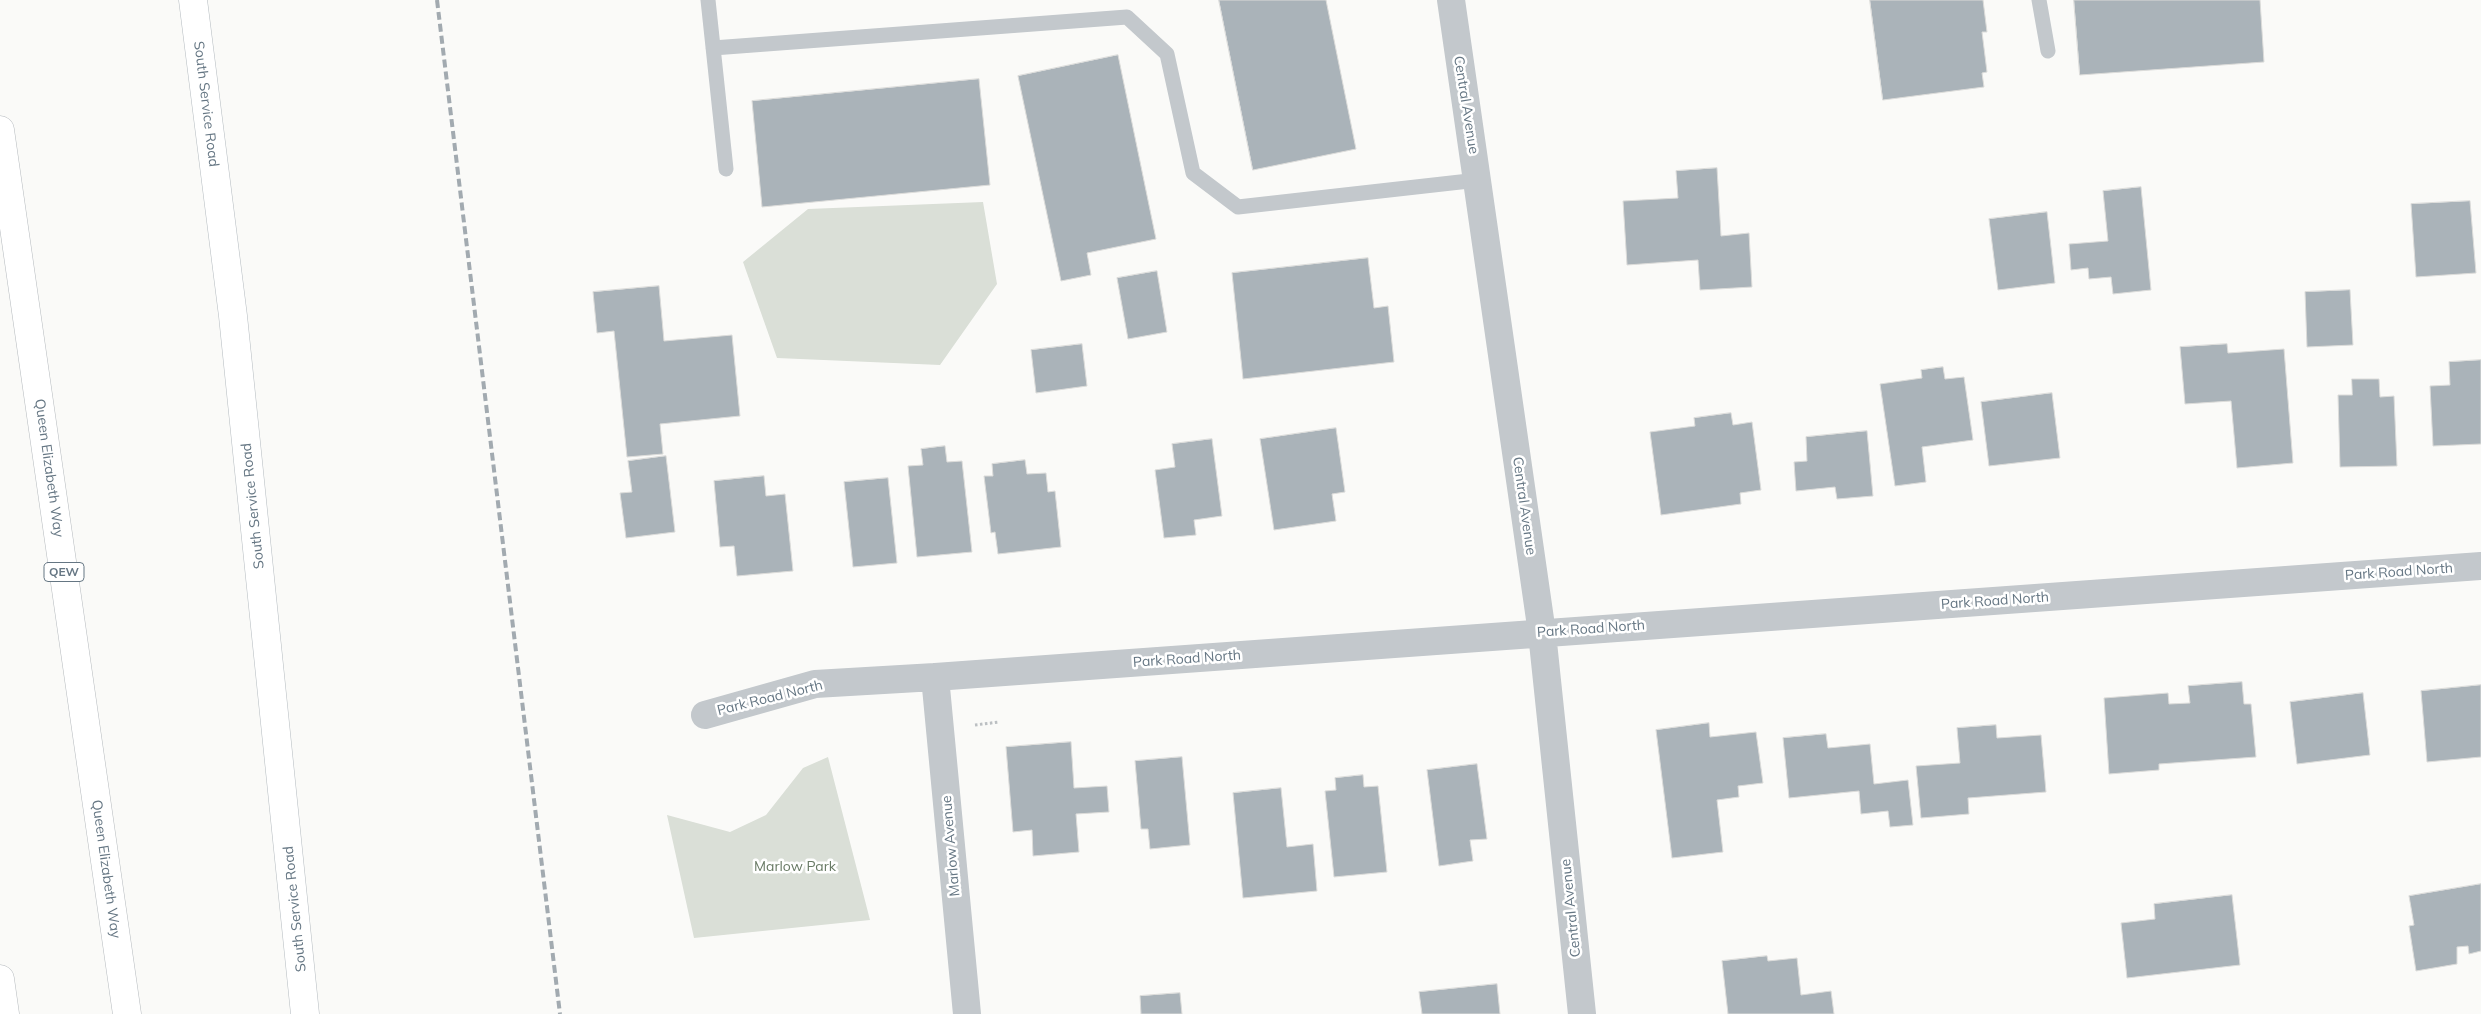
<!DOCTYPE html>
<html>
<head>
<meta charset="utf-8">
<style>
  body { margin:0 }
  canvas { display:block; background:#fafaf8 }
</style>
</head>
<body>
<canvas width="2481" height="1014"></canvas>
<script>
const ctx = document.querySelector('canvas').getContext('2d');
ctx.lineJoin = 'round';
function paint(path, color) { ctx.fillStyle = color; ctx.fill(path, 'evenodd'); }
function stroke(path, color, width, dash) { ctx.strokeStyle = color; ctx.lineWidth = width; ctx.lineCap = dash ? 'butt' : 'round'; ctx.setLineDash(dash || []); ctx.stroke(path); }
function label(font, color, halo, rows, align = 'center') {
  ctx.font = font + ' Mulish,sans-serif'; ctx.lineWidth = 5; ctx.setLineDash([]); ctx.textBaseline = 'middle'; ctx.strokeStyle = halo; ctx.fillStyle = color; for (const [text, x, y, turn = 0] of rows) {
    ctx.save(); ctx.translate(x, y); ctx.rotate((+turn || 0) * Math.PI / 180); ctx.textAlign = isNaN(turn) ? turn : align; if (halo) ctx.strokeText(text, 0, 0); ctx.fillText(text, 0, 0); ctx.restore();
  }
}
paint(new Path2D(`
  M983 202 997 284 940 365 777 358 743 262 808 209Z
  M828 757 870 920 694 938 667 815 730 832 766 815 803 768Z`), '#dadfd7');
const building = new Path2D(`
  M1219 0H1326L1356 149 1253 170Z
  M1870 0H1983L1987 32H1982L1987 72 1982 73 1984 87 1883 100Z
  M2074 0H2260L2264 62 2080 75Z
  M1118 55 1156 239 1087 253 1091 275 1061 281 1018 76Z
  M979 79 990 185 762 207 752 101Z
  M1717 168 1721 236 1749 233 1752 287 1700 290 1698 260 1627 265 1623 201 1678 198 1676 171Z
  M2141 187 2151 290 2113 294 2111 277 2089 279 2088 268 2071 270 2069 244 2108 241 2103 191Z
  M2470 201 2476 273 2416 277 2411 204Z
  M2047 212 2055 283 1998 290 1989 219Z
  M1368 258 1374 308 1388 306 1394 362 1243 379 1232 273Z
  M1157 271 1167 332 1128 339 1117 278Z
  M659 286 664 341 732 335 740 416 660 424 663 454 627 457 614 331 597 333 593 292Z
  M2350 290 2353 345 2307 347 2305 292Z
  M1082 344 1087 386 1036 393 1031 350Z
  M2227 344 2228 353 2284 349 2293 463 2237 468 2231 401 2185 404 2180 347Z
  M2481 360V444L2433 446 2430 386 2450 385 2449 362Z
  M1943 367 1945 379 1964 377 1973 440 1922 447 1926 482 1895 486 1880 384 1922 378 1921 370Z
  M2352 379H2379L2380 397 2394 396 2397 466 2340 467 2338 395H2352Z
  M2052 393 2060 458 1989 466 1981 402Z
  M1731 413 1733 425 1752 422 1761 490 1740 493 1741 504 1661 515 1650 432 1695 426 1694 418Z
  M1336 428 1345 492 1332 494 1336 521 1274 530 1260 439Z
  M1867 431 1873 496 1837 499 1835 487 1796 491 1794 462 1807 461 1806 437Z
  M1212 439 1222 516 1194 520 1196 535 1164 538 1155 470 1175 467 1172 444Z
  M945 446 947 462 962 461 972 552 917 557 908 466 923 465 921 449Z
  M666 456 675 532 626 538 620 493 632 492 628 461Z
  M1025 460 1027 474 1046 473 1048 492 1055 491 1061 547 998 554 995 532 991 533 984 476H993L992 464Z
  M764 476 766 496 785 494 793 571 737 576 734 546 720 547 714 481Z
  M888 478 897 563 853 567 844 482Z
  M2242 682 2244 704H2251L2256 757 2159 764V770L2109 774 2104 698 2168 693 2169 704 2190 703 2188 686Z
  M2481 685V757L2427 762 2421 691Z
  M2363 693 2370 755 2297 764 2290 702Z
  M1709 723 1710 737 1756 732 1763 783 1738 786 1739 797 1717 800 1723 852 1672 858 1656 730Z
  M1996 725 1997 738 2041 735 2046 792 1968 798 1969 814 1921 818 1916 766 1960 763 1957 728Z
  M1826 734 1828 748 1870 744 1874 784 1908 780 1913 825 1890 827 1888 811 1861 814 1859 791 1789 798 1783 738Z
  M1071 742 1074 788 1107 786 1109 812 1076 814 1079 852 1033 856 1032 830 1013 832 1006 747Z
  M1182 757 1190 845 1150 849 1148 829H1141L1135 761Z
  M1477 764 1487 839 1470 840 1473 861 1439 866 1427 770Z
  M1363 775 1364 787 1378 786 1387 872 1334 877 1325 791 1336 790 1335 778Z
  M1281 788 1287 847 1313 844 1317 891 1243 898 1233 793Z
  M2481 884V951L2469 954 2468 946 2457 947V964L2416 971 2409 926 2414 925 2409 896Z
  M2232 895 2240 965 2127 978 2121 923 2155 919 2154 904Z
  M1767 956 1768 961 1797 958 1801 995 1831 991 1834 1014H1728L1722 961Z
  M1497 984 1500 1014H1422L1419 992Z
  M1180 993 1182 1014H1141L1140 996Z`);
paint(building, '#aab3b9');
stroke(building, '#dcdcda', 1);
const secondary = new Path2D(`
  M193 0 233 316 305 1014`);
const highway = new Path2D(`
  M0 130 127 1014
  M0 979 5 1014`);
stroke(secondary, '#b3babf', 29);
stroke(highway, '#b4b9bd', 29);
stroke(new Path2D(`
  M975 725 999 722`), '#bbbfc2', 3, [2.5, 2.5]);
stroke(new Path2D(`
  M708 0 726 169
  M2039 0 2048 51
  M713 48 1127 17 1167 54 1193 173 1238 207 1478 180`), '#c3c8cc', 15);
stroke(new Path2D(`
  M1451 0 1542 633 1582 1014
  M935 677 967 1014
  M705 715 815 684 935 677 2481 566`), '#c3c8cc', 28);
stroke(secondary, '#fff', 28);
stroke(highway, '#fff', 28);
stroke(new Path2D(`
  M437 0 560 1014`), '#a2aab0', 4, [8, 4]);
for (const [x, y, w] of [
  [64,572,40]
]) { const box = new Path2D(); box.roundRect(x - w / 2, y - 9.5, w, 19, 4); ctx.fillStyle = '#fff'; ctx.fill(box); stroke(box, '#657683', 1); }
label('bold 12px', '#657683', null, [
  ["QEW",64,572]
]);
label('14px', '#657683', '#fff', [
  ["South Service Road",206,104,83],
  ["Central Avenue",1466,105,81],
  ["Queen Elizabeth Way",49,468,82],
  ["South Service Road",253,506,-96],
  ["Central Avenue",1524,506,82],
  ["Park Road North",2399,572,-4],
  ["Park Road North",1995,601,-4],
  ["Park Road North",1591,629,-4],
  ["Park Road North",1187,659,-4],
  ["Park Road North",770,698,-14],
  ["Marlow Avenue",951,846,-95],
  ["Queen Elizabeth Way",106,869,82],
  ["Central Avenue",1571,908,-96],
  ["South Service Road",295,909,-96]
]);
label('14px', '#687a64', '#fff', [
  ["Marlow Park",795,867]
]);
</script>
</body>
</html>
